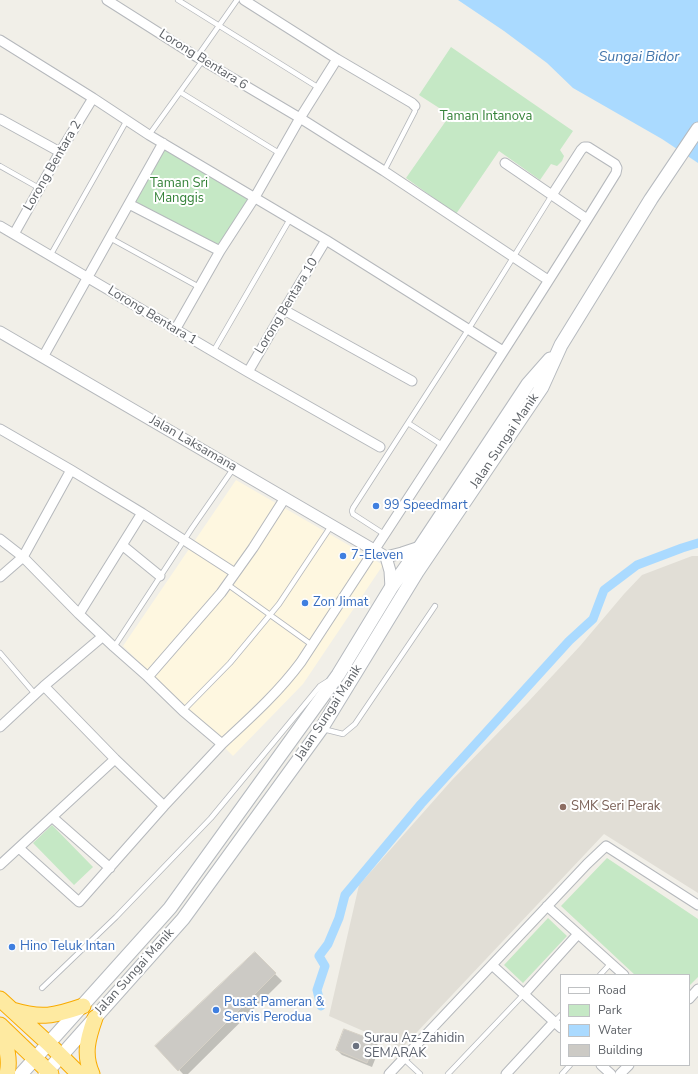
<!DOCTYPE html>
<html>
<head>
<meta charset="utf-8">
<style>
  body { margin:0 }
  #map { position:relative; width:698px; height:1074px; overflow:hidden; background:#f1efe8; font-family:"Nunito Sans",sans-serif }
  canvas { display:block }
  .legend { position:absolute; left:560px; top:974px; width:130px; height:92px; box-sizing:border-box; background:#fff; border:1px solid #bfc1c3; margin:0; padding:5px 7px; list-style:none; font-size:12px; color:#5f6368 }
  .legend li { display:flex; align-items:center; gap:8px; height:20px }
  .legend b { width:20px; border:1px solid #bfc1c3 }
</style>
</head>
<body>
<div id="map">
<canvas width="698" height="1074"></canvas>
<ul class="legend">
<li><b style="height:5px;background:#fff"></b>Road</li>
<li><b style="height:11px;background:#c5e8c5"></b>Park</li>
<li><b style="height:11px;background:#aadaff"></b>Water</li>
<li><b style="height:11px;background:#cccac5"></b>Building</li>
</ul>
</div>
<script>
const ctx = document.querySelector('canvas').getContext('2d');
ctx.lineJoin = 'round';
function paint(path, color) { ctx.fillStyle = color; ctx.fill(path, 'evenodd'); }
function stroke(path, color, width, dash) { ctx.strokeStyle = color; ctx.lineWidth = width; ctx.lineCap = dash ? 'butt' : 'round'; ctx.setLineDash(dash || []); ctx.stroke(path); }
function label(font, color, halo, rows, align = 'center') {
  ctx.font = font + ' "Nunito Sans",sans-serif'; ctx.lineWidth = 4; ctx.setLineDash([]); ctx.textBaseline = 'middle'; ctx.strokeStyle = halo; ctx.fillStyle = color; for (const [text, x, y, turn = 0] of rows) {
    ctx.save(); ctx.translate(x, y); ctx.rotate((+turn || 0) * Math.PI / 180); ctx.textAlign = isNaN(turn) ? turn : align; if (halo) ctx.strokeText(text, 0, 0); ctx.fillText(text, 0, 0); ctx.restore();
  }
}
paint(new Path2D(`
  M236 480 383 565 303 684 233 756 123 646Z`), '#fef7e0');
paint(new Path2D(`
  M692 556H698V893L604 834 402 1048 329 1016 359 885 452 780 528 702 580 646 624 594 642 575Z`), '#e1ded6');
paint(new Path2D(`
  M451 47 573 131 560 150 564 156 562 161 557 166 551 164 540 180 499 151 456 214 406 178 450 115 419 95Z
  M164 147 251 198 218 247 133 202Z
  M52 825 93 867 74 885 33 843Z
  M607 858 698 919V977L689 986V975H635L561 906Z
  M548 918 567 936 523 983 504 965Z`), '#c5e8c5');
paint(new Path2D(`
  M458 0H698V163L662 139 573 88 547 63 504 31Z`), '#aadaff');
paint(new Path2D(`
  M254 953 282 981 188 1074H183L157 1046Z
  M375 1042 380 1047 372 1067 342 1055 337 1050Z`), '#0003');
stroke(new Path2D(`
  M321 1006 317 990 325 966 319 956 328 944 339 918 345 895 421 804 569 641 593 619 604 590 637 565 682 548 698 543`), '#aadaff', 9);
const building = new Path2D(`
  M255 952 276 973 178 1071 155 1046Z
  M344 1029 376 1041 367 1063 336 1050Z`);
paint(building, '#cccac5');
stroke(building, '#d6d1c6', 1);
const service = new Path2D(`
  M178 0 319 88
  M197 57 237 0
  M180 92 279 153
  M149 135 203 60
  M0 166 39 188
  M384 171 415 111V106
  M110 238 199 287
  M50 256 127 120
  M213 352 290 219
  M408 423 442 445
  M384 534 353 514 352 511 353 508 468 330 552 195
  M227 584 312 645
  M114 647 192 528 233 469
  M0 653 35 694
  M183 711 230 663 279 604 331 526
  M323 729 343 734 355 724 435 606
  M600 975 611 963
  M42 988 116 917 211 818 320 686 328 681
  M554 1022 561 1015
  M404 1059 420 1074
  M448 1074 524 994
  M562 1074 570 1065`);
const minor = new Path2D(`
  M107 0 197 57 300 118 384 171 548 280
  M244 0 337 59
  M0 40 93 98 149 135 326 240 503 351
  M0 119 60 152
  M505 163 587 219
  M129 204 220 251
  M0 226 248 372 380 447
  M14 234 60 152 93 98
  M284 310 412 381
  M175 330 220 251 255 197 300 118 337 59 412 103 415 106
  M43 357 163 143
  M248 372 284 310 326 240
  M0 429 71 470 142 513 235 573
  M0 539 23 557 79 614 114 647 148 677 183 711 222 744 164 806 79 902 19 848
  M122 545 160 576
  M0 577 23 557 71 470
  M79 614 142 513
  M148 677 221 593 253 548 285 498
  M44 686 115 759 164 806
  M0 727 44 686 102 637
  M222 744C250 718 278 693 301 662 407 500 514 338 616 173L617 168 615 164 588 147H584L581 150 552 195
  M52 817 110 868
  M0 865 115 759
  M547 906 624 975
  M492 965 561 1028
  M524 994 578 934
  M689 999 698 989
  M601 1065 611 1074
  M389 1074 587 864 606 846 698 905
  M506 1074 554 1022
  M620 1074 629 1065`);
const tertiary = new Path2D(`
  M0 332 374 550 386 557 390 571 391 588
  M386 557 402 553 420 547`);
const secondary = new Path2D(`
  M21 1074 170 908 338 675 391 588 420 547 528 384 550 359
  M45 1074 183 919 321 729 417 572 542 387 561 345 651 199 698 129`);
const trunk = new Path2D(`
  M0 999 49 1044 79 1074
  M12 1010C42 1019 54 1016 83 1006
  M0 1025 51 1074
  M0 1026C5 1042 11 1058 7 1074
  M92 1074C83 1054 88 1038 95 1018`);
stroke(service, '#b5b8bc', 6);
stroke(minor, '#b5b8bc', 11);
stroke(tertiary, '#b5b8bc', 13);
stroke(secondary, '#b6babf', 15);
stroke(trunk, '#f9ab00', 17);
stroke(service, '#fff', 4.5);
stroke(minor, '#fff', 9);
stroke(tertiary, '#fff', 11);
stroke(secondary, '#fff', 13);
stroke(trunk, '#feeaa1', 15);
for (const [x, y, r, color] of [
  [376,506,4,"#3f7fe0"],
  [343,556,4,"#3f7fe0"],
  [305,603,4,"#3f7fe0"],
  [563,807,4,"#8d6e63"],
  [12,947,4,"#3f7fe0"],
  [216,1010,4,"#3f7fe0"],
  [356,1046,4,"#6b7280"]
]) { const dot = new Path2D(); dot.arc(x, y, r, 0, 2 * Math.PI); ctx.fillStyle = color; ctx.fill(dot); stroke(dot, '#fff', 1.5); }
label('13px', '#5f6368', '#fff', [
  ["Lorong Bentara 6",203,60,32],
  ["Lorong Bentara 2",53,166,-60],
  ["Lorong Bentara 10",287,306,-59],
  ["Lorong Bentara 1",152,316,31],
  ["Jalan Sungai Manik",505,441,-56],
  ["Jalan Laksamana",193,444,30],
  ["Jalan Sungai Manik",329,713,-57],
  ["Jalan Sungai Manik",135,972,-48]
]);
label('13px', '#348238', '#fff', [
  ["Taman Intanova",486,117],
  ["Taman Sri",179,184],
  ["Manggis",179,199]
]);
label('13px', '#366cbe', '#fff', [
  ["99 Speedmart",384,506],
  ["7-Eleven",351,556],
  ["Zon Jimat",313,603],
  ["Hino Teluk Intan",20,947],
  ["Pusat Pameran &",224,1003],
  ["Servis Perodua",224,1018]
], 'left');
label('13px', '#785e54', '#fff', [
  ["SMK Seri Perak",571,807]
], 'left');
label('13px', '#5b616d', '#fff', [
  ["Surau Az-Zahidin",364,1039],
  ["SEMARAK",364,1054]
], 'left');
label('italic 14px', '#4174aa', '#fff', [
  ["Sungai Bidor",639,58]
]);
</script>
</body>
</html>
